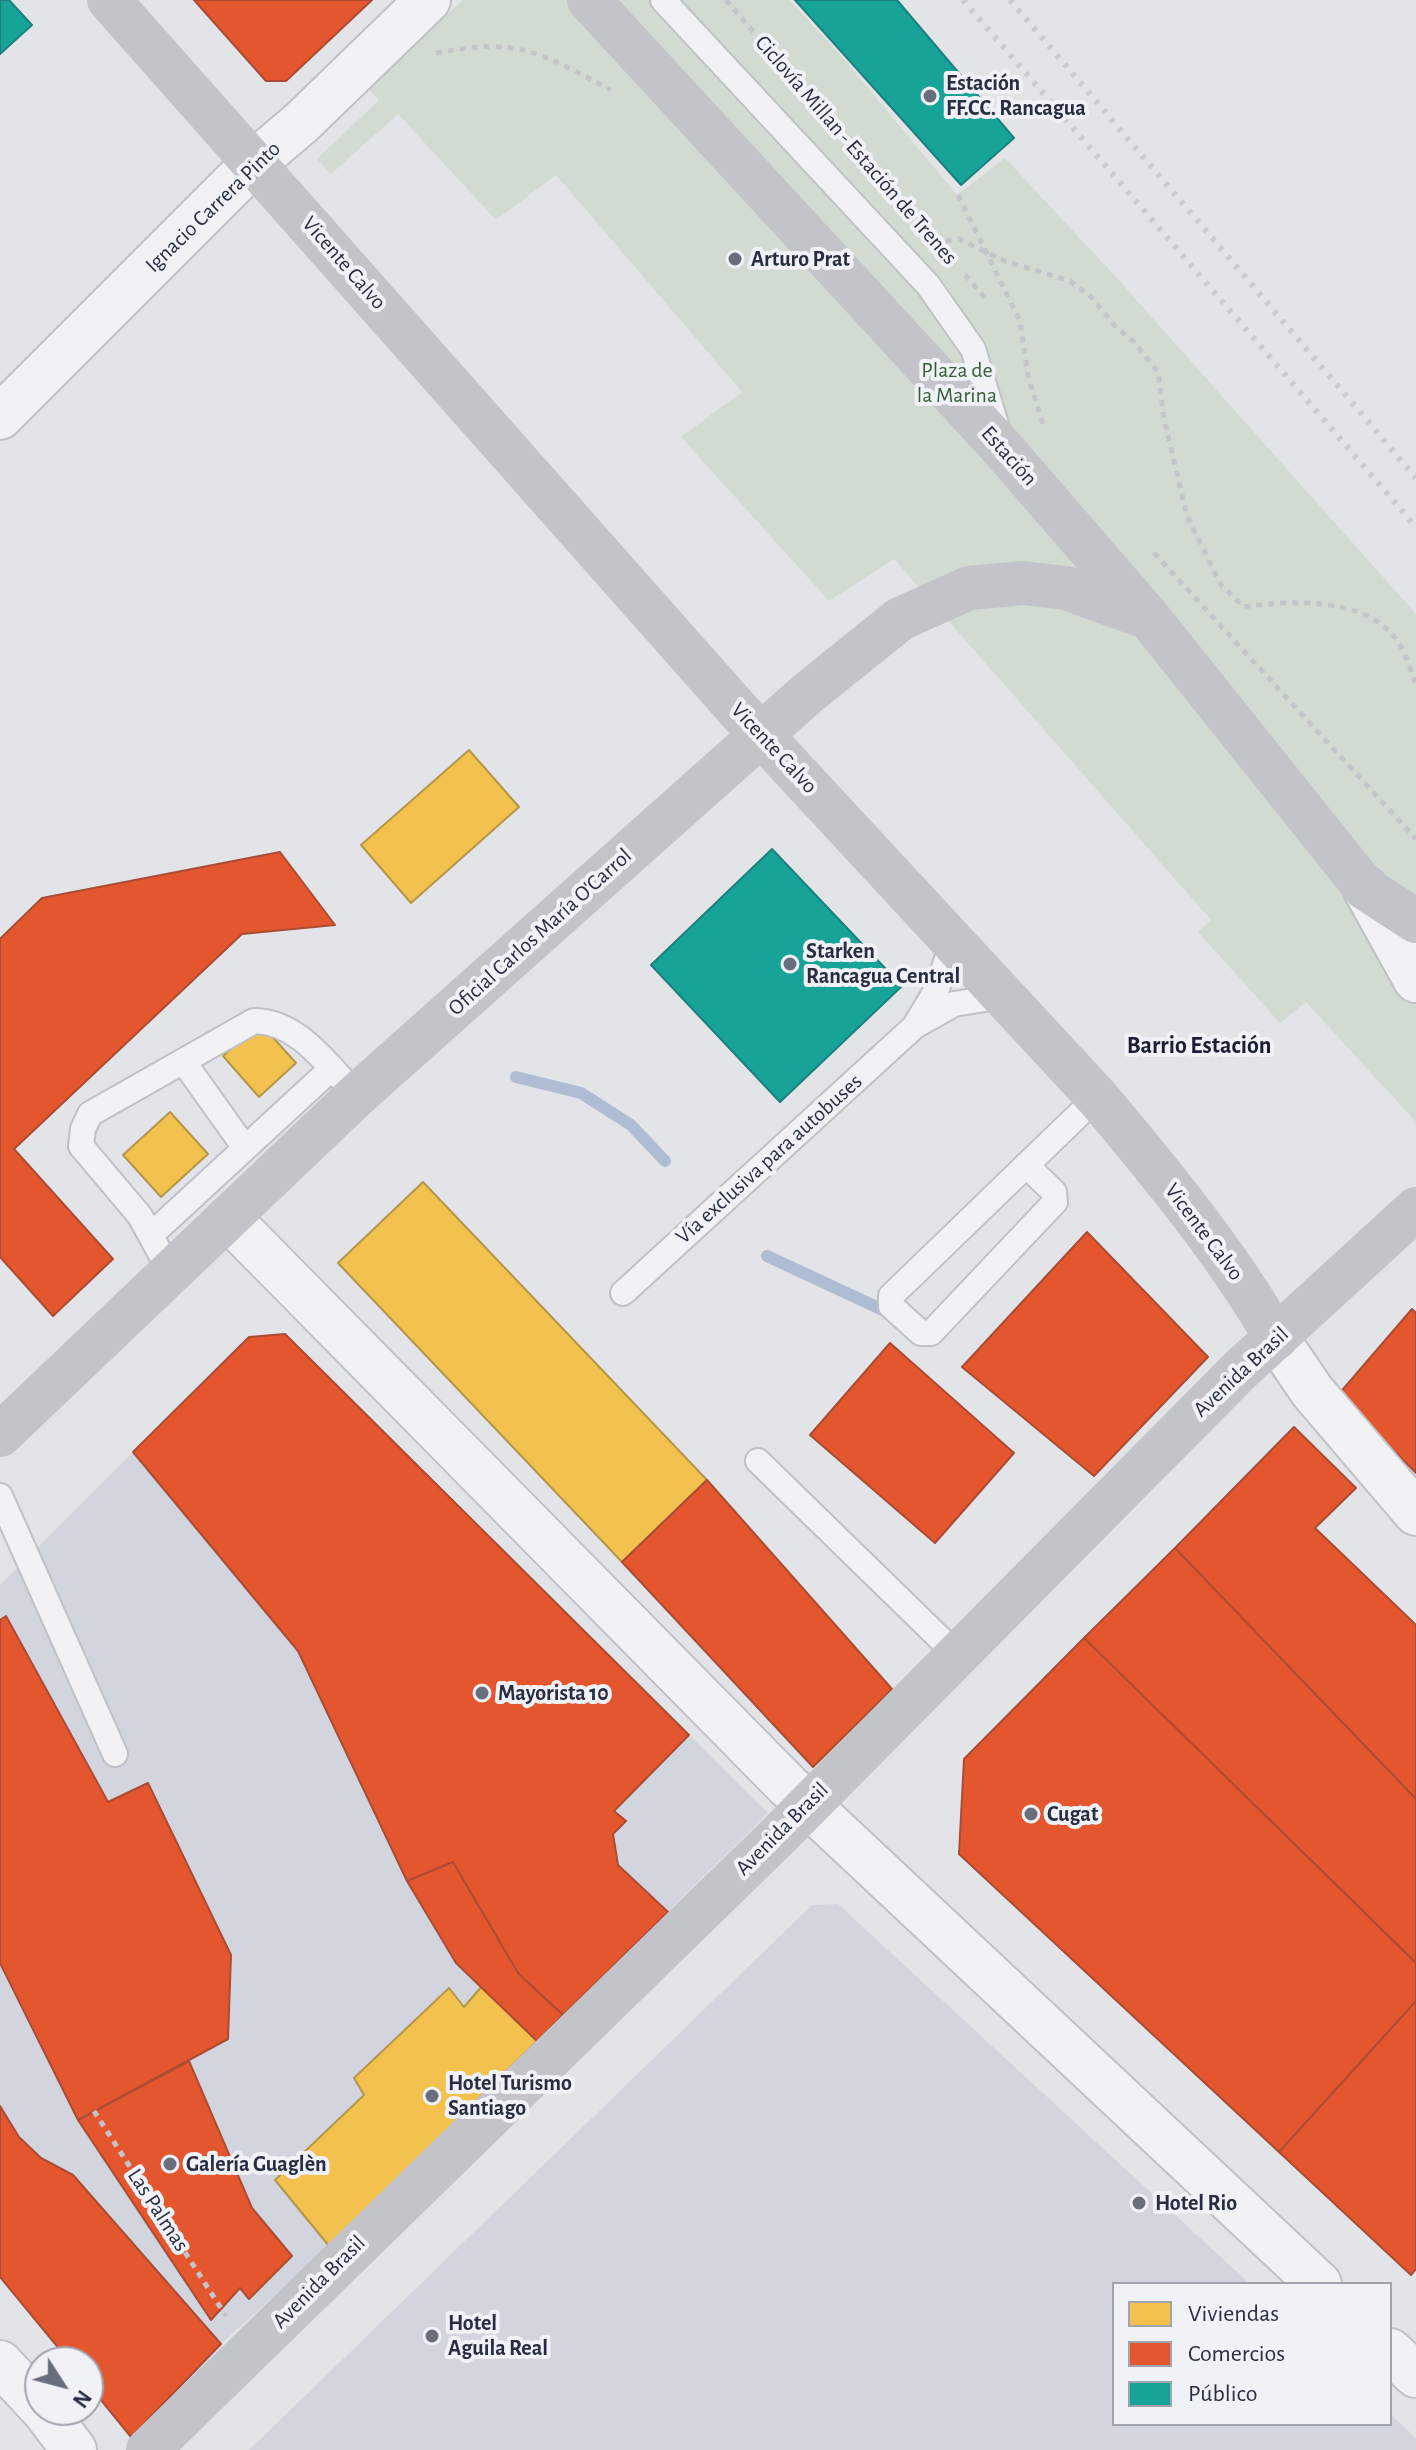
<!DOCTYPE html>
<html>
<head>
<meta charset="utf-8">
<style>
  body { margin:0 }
  #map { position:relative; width:1416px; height:2450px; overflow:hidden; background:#e2e4e8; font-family:"Alegreya Sans",sans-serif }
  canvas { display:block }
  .legend { position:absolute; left:1112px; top:2282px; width:280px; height:144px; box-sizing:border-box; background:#f0f2f7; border:2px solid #a0a4af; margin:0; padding:10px 14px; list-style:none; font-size:24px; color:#272e42 }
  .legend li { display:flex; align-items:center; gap:16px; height:40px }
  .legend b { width:40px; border:2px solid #a0a4af }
  .north { position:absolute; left:24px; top:2346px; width:80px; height:80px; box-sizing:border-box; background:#f0f2f7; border:2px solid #a0a4af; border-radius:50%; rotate:126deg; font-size:22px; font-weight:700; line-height:32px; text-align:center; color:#272e42 }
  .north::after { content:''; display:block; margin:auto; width:28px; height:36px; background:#686e7c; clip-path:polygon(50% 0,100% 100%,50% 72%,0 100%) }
</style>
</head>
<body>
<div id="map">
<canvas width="1416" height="2450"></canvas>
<ul class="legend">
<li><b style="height:22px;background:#f2c14e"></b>Viviendas</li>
<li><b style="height:22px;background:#e4572e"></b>Comercios</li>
<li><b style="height:22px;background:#17a398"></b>Público</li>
</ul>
<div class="north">N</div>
</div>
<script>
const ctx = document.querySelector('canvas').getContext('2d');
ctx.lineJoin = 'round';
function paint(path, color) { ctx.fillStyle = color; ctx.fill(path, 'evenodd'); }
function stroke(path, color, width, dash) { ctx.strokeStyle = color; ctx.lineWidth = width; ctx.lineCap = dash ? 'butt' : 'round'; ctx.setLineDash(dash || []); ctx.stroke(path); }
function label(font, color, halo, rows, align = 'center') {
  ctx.font = font + ' "Alegreya Sans",sans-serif'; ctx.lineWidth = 8; ctx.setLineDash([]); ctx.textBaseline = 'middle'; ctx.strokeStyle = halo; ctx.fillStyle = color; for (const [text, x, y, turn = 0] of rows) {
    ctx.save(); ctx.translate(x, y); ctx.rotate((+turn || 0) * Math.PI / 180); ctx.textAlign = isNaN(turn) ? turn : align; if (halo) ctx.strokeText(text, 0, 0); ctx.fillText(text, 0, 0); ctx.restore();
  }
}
paint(new Path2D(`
  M285 1334 768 1813 329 2246 221 2344 131 2437 88 2384V2362H70L0 2277V1585L249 1337Z
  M838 1904 1250 2284H1114V2424H1390V2414L1416 2438V2450H249L812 1905Z`), '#d2d5dd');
paint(new Path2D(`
  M463 0H789L838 52 957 195 1005 158 1116 277 1416 614V1122L1306 1002 1280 1023 1198 932 1211 920 894 559 829 601 681 437 742 392 556 175 496 220 398 114 331 174 317 159 379 100 366 86Z`), '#d1dbd2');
const homes = new Path2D(`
  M469 750 519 807 411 903 361 845Z
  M260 1023 296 1063 259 1097 223 1056Z
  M170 1112 208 1154 161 1197 123 1155Z
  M423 1182 707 1480 622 1562 338 1263Z
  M482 1986 537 2041 329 2246 275 2180 364 2095 354 2078 449 1988 464 2007Z`);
paint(homes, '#f2c14e');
stroke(homes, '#b5954a', 2);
const shops = new Path2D(`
  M194 0H372L286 81H266Z
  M280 852 335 925 242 934 14 1149 113 1259 53 1316 0 1257V939L42 898Z
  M1087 1232 1208 1357 1094 1476 962 1367Z
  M1412 1309 1416 1313V1473L1338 1395Z
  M285 1334 689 1735 614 1811 626 1821 613 1834 618 1865 668 1912 563 2015 518 1973 453 1862 407 1881 298 1651 133 1452 249 1337Z
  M890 1343 1014 1453 935 1543 810 1435Z
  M1294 1427 1356 1488 1315 1528 1416 1625V1799L1175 1548Z
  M707 1480 892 1689 813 1767 622 1562Z
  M1175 1548 1416 1799V1963L1084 1638Z
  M6 1616 108 1802 148 1783 231 1955 228 2039 78 2120 0 1963V1620Z
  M1084 1638 1416 1963V2001L1279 2152 959 1854 964 1759Z
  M453 1862 518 1973 563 2015 537 2041 456 1963 407 1881Z
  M1416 2001V2269L1411 2275 1279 2152Z
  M189 2061 252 2208 292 2256 249 2299 240 2288 211 2320 78 2120Z
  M0 2106 19 2137 41 2158 73 2175 221 2344 131 2437 88 2384V2362H70L0 2277Z`);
paint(shops, '#e4572e');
stroke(shops, '#ab4b34', 2);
const public = new Path2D(`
  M0 0H9L32 25 0 54Z
  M795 0H897L1014 138 961 185Z
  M772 849 902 986 780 1102 651 965Z`);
paint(public, '#17a398');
stroke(public, '#1c807e', 2);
stroke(new Path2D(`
  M516 1077 581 1093 631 1125 665 1161
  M767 1256 885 1311`), '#aebdd4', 12);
const service = new Path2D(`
  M663 0 928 285 973 349 999 434
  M916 1024 937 989 953 941
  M183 1061 245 1148
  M1026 1165 1054 1192 1055 1202 931 1333H921L891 1306V1296L1097 1097
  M151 1235 331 1069
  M171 1273 140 1216 81 1146 83 1129 90 1114 254 1021C298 1021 327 1065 357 1095
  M623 1293 915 1026 954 1004 1004 996
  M758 1461 956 1654
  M0 1496 115 1754`);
const minor = new Path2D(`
  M0 417 255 162 302 122 428 0
  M229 1219 788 1786 1319 2284
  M1390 2351 1416 2375
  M0 2363 40 2406
  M44 2410 74 2450`);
const tertiary = new Path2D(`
  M1365 888 1416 980
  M1276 1338 1312 1391 1416 1513`);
stroke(service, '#bfc1c6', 28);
stroke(minor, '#bfc1c6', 48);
stroke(tertiary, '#bfc1c6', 48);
stroke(new Path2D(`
  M726 0 911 214
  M436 53C520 37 538 52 611 90
  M958 195 1020 321 1028 376 1044 428
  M934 243 959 239 1005 261 1070 281 1091 297 1115 326 1134 342 1158 372 1164 419 1187 516 1221 585 1244 607C1289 600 1358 597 1392 634 1404 647 1410 668 1416 685
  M965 275 987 300
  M1154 553 1416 839
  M94 2111 226 2316`), '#c4c5cb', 5, [6, 6]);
stroke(service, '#f2f2f4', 24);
stroke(minor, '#f2f2f4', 44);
stroke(tertiary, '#f2f2f4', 44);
stroke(new Path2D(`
  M109 0 738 710 1097 1097C1161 1173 1226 1252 1276 1338
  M589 0 1002 448 1149 618 1365 888 1416 921
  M0 1435 357 1095 808 693 900 619 969 588 1023 583 1066 588 1149 618
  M148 2450 779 1835 1240 1370 1416 1209`), '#c3c4ca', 44);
stroke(new Path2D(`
  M963 0 1416 527
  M1010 0 1416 478`), '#cbcccf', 6, [4, 8]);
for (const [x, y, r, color] of [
  [930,96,8,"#686e7c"],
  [735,259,8,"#686e7c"],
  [790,964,8,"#686e7c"],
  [482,1693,8,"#686e7c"],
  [1031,1814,8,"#686e7c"],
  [432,2096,8,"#686e7c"],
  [170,2164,8,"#686e7c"],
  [1139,2203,8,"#686e7c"],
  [432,2336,8,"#686e7c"]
]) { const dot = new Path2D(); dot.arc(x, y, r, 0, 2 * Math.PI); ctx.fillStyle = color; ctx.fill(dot); stroke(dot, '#f0f2f7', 3); }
label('bold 22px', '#272e42', '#f0f2f7', [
  ["Estación",946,83],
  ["FF.CC. Rancagua",946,108],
  ["Arturo Prat",751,259],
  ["Starken",806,951],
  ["Rancagua Central",806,976],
  ["Mayorista 10",498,1693],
  ["Cugat",1047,1814],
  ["Hotel Turismo",448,2083],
  ["Santiago",448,2108],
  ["Galería Guaglèn",186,2164],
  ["Hotel Rio",1155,2203],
  ["Hotel",448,2323],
  ["Aguila Real",448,2348]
], 'left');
label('22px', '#272e42', '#f0f2f7', [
  ["Ciclovía Millan - Estación de Trenes",856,150,49],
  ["Ignacio Carrera Pinto",213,207,-44],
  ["Vicente Calvo",344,263,49],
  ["Estación",1009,456,48],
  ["Vicente Calvo",774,748,47],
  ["Oficial Carlos María O'Carrol",540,932,-42],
  ["Vía exclusiva para autobuses",769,1159,-42],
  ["Vicente Calvo",1204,1232,53],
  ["Avenida Brasil",1241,1372,-43],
  ["Avenida Brasil",782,1829,-45],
  ["Las Palmas",158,2210,57],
  ["Avenida Brasil",319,2282,-45]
]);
label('22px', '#375f34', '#f0f2f7', [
  ["Plaza de",957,370],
  ["la Marina",957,395]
]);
label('bold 24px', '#1a1f33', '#f0f2f7', [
  ["Barrio Estación",1199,1046]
]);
</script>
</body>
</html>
